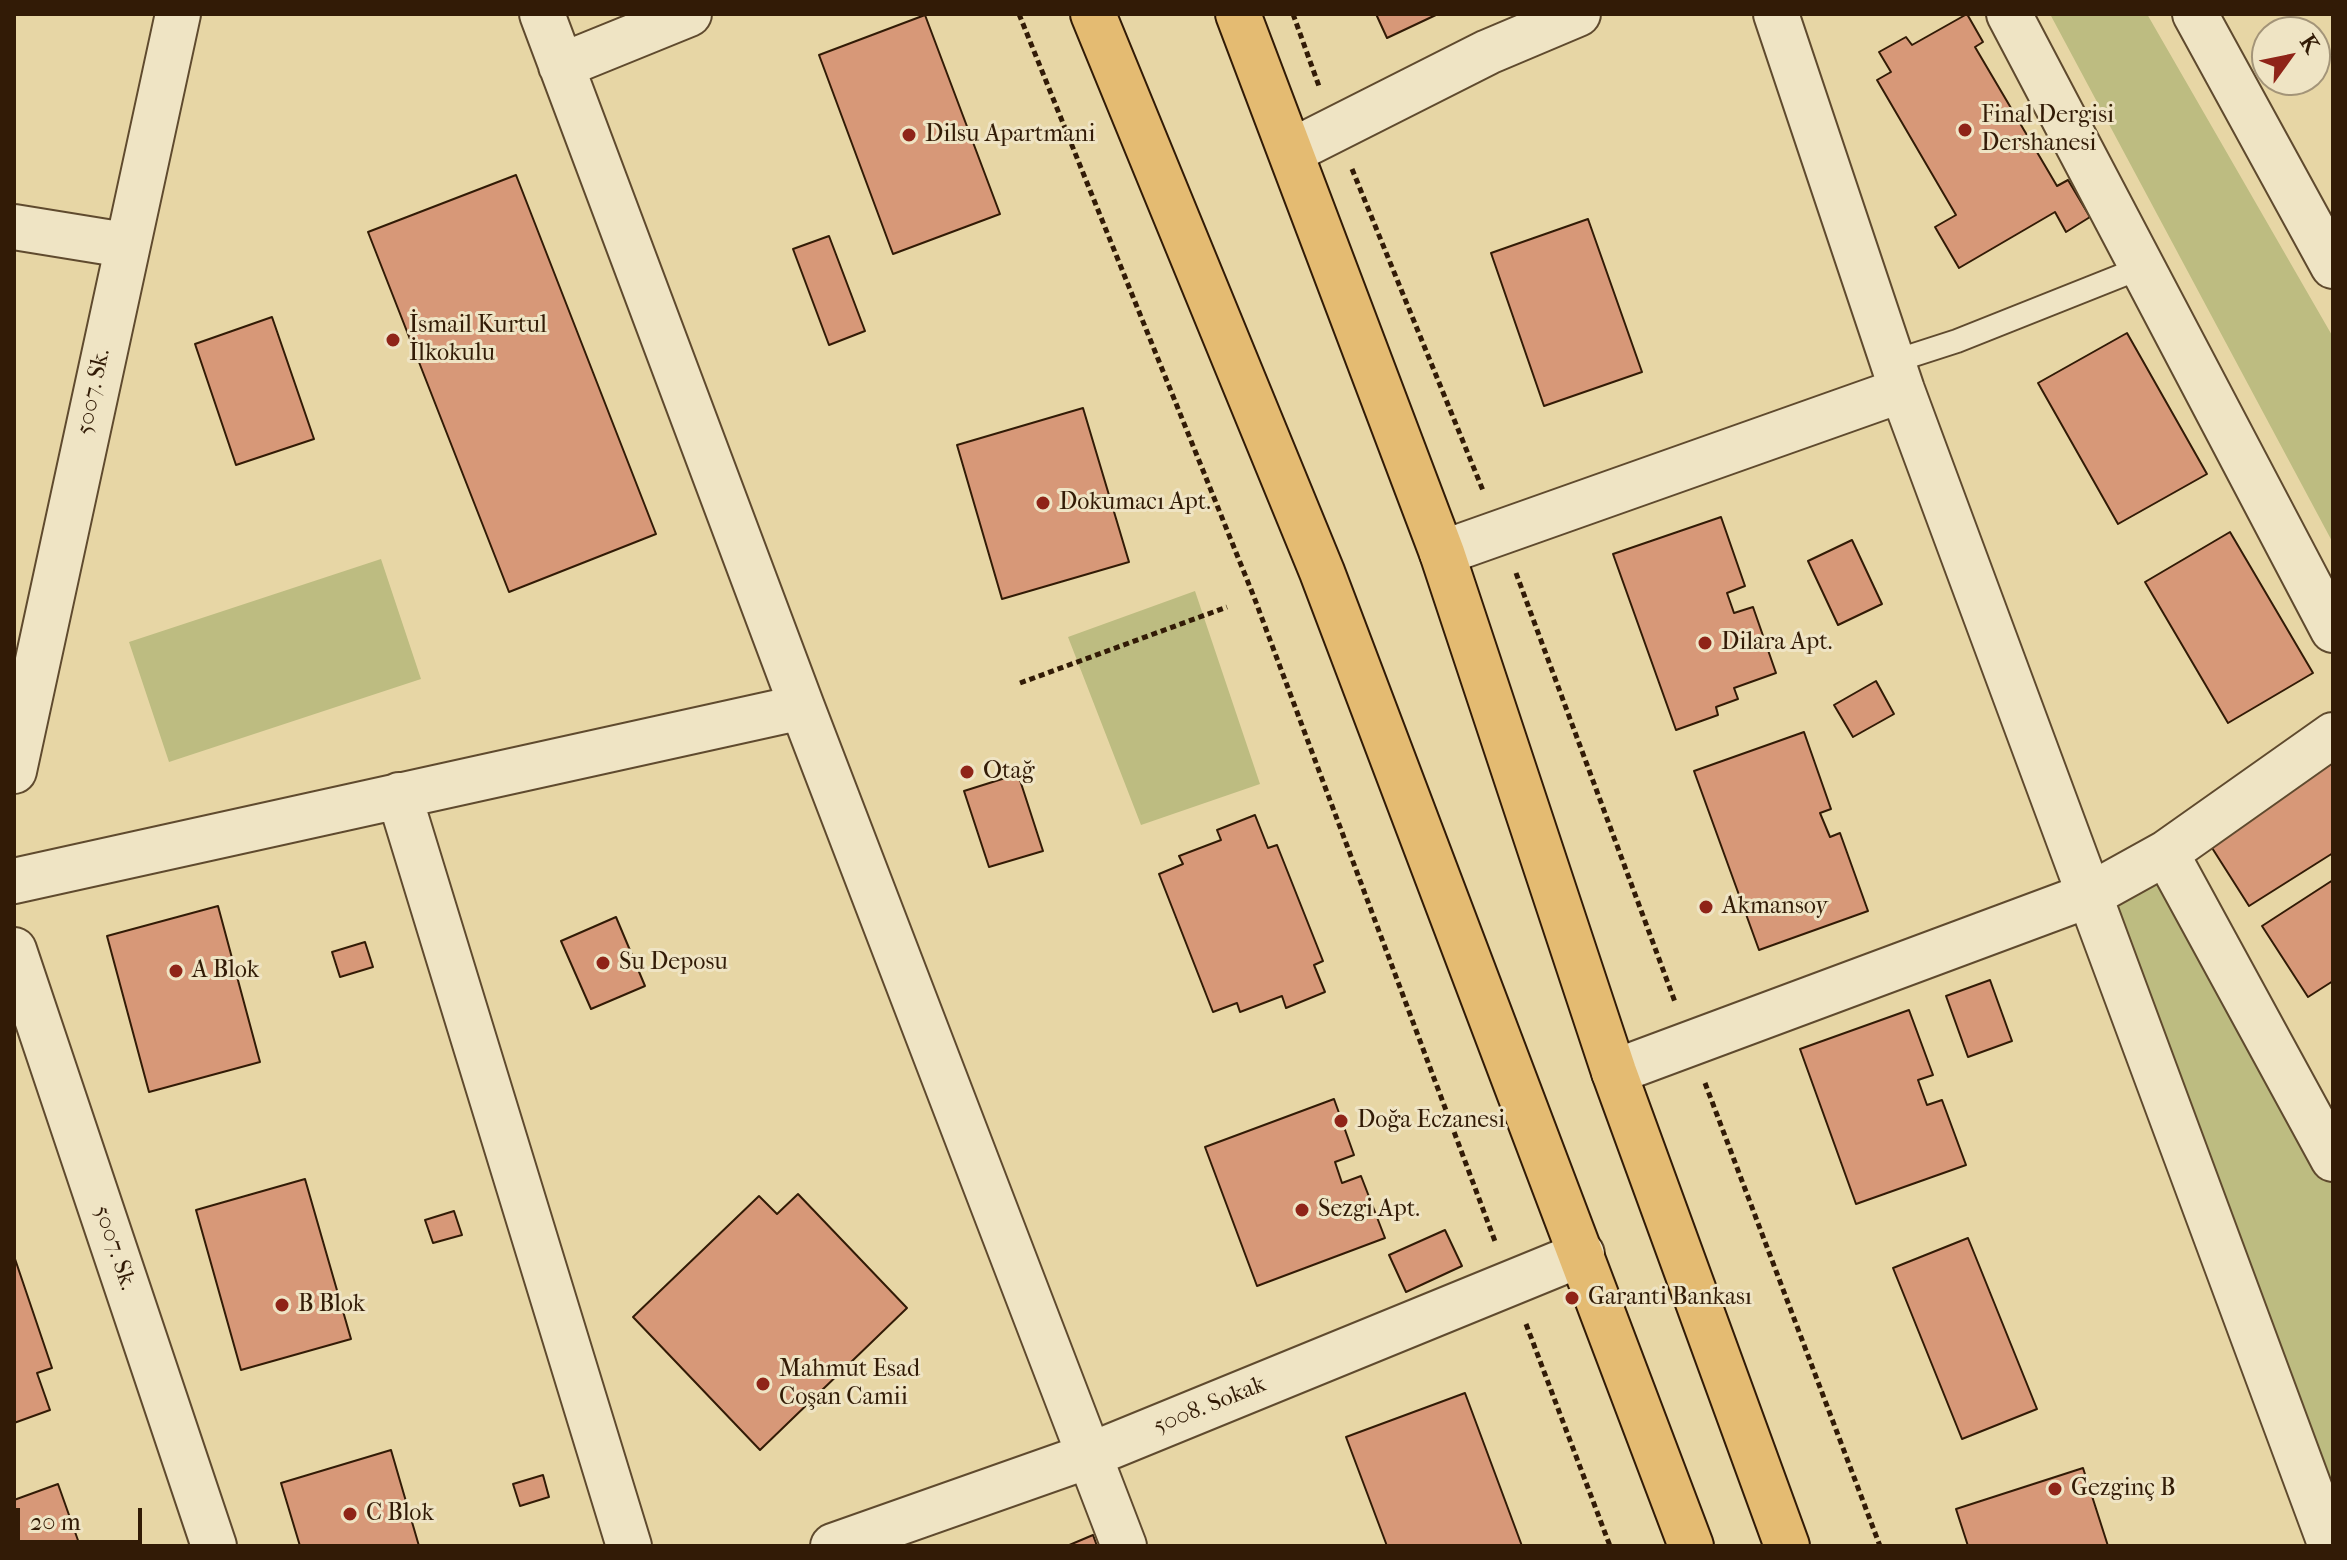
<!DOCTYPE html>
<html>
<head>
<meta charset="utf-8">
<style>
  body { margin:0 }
  #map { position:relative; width:2347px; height:1560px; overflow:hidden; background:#e7d6a5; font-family:"IM FELL French Canon",serif }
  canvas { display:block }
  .frame { position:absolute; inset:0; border:16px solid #321b06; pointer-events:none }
  .north { position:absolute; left:2251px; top:16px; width:80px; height:80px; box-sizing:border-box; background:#efe4c4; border:2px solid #a39478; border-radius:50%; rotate:57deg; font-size:22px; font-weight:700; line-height:32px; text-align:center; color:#321b06 }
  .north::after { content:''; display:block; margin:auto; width:28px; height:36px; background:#8f2418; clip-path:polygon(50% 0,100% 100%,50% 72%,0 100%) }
  .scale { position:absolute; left:16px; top:1508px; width:126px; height:36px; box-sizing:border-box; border:4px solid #321b06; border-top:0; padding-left:10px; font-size:24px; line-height:28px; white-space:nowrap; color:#321b06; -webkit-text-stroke:6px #efe4c4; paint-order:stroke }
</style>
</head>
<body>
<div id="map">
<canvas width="2347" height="1560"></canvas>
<div class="frame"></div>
<div class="north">K</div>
<div class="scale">20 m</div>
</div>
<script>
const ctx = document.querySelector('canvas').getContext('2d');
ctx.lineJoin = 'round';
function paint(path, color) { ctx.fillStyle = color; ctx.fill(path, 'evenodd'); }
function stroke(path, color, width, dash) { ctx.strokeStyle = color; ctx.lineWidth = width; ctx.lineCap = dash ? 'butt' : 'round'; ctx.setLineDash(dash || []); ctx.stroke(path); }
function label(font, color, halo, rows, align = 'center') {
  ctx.font = font + ' "IM FELL French Canon",serif'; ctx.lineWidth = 6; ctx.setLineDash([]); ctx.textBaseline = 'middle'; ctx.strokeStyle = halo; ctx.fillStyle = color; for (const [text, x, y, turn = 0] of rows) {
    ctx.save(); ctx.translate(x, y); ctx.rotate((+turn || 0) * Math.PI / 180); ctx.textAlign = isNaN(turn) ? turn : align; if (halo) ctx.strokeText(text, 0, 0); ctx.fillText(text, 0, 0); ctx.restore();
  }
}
paint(new Path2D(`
  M2050 14H2147L2333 337V543Z
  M381 559 421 679 169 762 129 642Z
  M1195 591 1260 784 1141 825 1068 637Z
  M2166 853 2333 1159V1546L2092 894Z`), '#bdbc81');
const building = new Path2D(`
  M1376 14H1438L1387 38Z
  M1967 14 1983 42 1975 47 2057 186 2068 180 2090 217 2066 232 2055 212 1959 268 1935 227 1956 215 1877 80 1891 72 1879 52 1906 37 1912 45Z
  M925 15 1000 214 893 254 819 55Z
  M516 175 656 534 509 592 368 232Z
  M1588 219 1642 372 1544 406 1491 253Z
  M829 236 865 331 829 345 793 249Z
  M272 317 314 439 236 465 195 344Z
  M2127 333 2207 474 2118 524 2038 383Z
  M1083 408 1129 562 1002 599 957 445Z
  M1721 517 1745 586 1727 593 1734 613 1753 607 1776 673 1734 688 1738 699 1716 707 1718 715 1676 730 1613 554Z
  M2230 532 2313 673 2228 723 2145 582Z
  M1852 540 1882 604 1838 625 1808 561Z
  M1876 681 1894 714 1853 737 1834 705Z
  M1804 732 1831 809 1820 813 1830 837 1840 833 1868 911 1759 950 1694 771Z
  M2333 761V853L2249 906 2207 840Z
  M1018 774 1043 851 989 867 964 791Z
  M1255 815 1268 848 1277 845 1323 961 1314 965 1325 992 1286 1008 1282 996 1240 1012 1237 1003 1213 1012 1159 874 1183 864 1179 856 1221 840 1217 830Z
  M2333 880V981L2308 997 2262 926Z
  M218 906 260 1062 149 1092 107 936Z
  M616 917 645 986 591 1009 561 941Z
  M365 942 373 967 340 977 332 952Z
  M1990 980 2012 1041 1968 1057 1946 996Z
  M1909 1010 1933 1075 1918 1080 1927 1105 1942 1100 1966 1165 1856 1204 1800 1049Z
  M1334 1099 1354 1155 1335 1162 1342 1183 1361 1176 1385 1238 1257 1286 1205 1147Z
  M305 1179 351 1339 241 1370 196 1210Z
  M798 1194 907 1308 760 1450 633 1317 759 1196 777 1214Z
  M454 1211 462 1235 433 1243 425 1220Z
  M1445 1230 1462 1266 1406 1292 1389 1255Z
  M1968 1238 2037 1409 1962 1439 1893 1268Z
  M14 1256 52 1368 37 1373 50 1410 14 1423Z
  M1465 1393 1522 1546H1387L1346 1437Z
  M391 1450 419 1546H300L281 1483Z
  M2083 1468 2108 1546H1968L1956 1509Z
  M543 1475 549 1497 520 1506 513 1484Z
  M58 1484 80 1546H14V1500Z
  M1093 1535 1097 1546H1067Z`);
paint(building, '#d79878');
stroke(building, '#321b06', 2);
const service = new Path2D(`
  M1892 362 1957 341 2143 267`);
const minor = new Path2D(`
  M542 14 802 707 1124 1546
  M1776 14 1902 390 2331 1546
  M2009 14 2333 630
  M2195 14 2333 266
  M561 66 689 14
  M1292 151 1488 52 1578 14
  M14 227 125 245
  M1442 553 1902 390
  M14 771 178 14
  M399 795 629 1546
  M2166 853 2333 1159
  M14 881 802 707
  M14 950 214 1546
  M1614 1072 2092 894 2166 853 2333 735
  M833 1546 1088 1456 1582 1254`);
const primary = new Path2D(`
  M1093 14 1322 572 1691 1546
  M1238 14 1442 553 1614 1072 1787 1546`);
stroke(service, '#5f4a2e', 26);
stroke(minor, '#5f4a2e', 48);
stroke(primary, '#321b06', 48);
stroke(new Path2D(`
  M1019 14 1254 597 1496 1244
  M1293 14 1320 89
  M1352 169 1484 493
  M1516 573 1675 1002
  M1020 683 1227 607
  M1705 1083 1880 1546
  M1526 1324 1610 1546`), '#321b06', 5, [6, 4]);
stroke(service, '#efe4c4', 22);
stroke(minor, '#efe4c4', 44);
stroke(primary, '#e4bb72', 44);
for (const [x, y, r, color] of [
  [1965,130,8,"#8f2418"],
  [909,135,8,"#8f2418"],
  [393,340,8,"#8f2418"],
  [1043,503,8,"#8f2418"],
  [1705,643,8,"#8f2418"],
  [967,772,8,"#8f2418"],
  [1706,907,8,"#8f2418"],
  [603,963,8,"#8f2418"],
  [176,971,8,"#8f2418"],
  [1341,1121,8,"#8f2418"],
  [1302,1210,8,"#8f2418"],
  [1572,1298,8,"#8f2418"],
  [282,1305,8,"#8f2418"],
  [763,1384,8,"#8f2418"],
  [2055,1489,8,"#8f2418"],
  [350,1514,8,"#8f2418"]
]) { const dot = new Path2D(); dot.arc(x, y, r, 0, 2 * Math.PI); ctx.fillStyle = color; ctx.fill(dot); stroke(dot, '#efe4c4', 3); }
label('24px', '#321b06', '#efe4c4', [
  ["Final Dergisi",1981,116],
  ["Dershanesi",1981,144],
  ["Dilsu Apartmani",925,135],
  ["İsmail Kurtul",409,326],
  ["İlkokulu",409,354],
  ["Dokumacı Apt.",1059,503],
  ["Dilara Apt.",1721,643],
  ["Otağ",983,772],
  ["Akmansoy",1722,907],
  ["Su Deposu",619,963],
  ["A Blok",192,971],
  ["Doğa Eczanesi",1357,1121],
  ["Sezgi Apt.",1318,1210],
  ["Garanti Bankası",1588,1298],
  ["B Blok",298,1305],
  ["Mahmut Esad",779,1370],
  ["Coşan Camii",779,1398],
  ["Gezginç B",2071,1489],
  ["C Blok",366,1514]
], 'left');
label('24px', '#321b06', '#efe4c4', [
  ["5007. Sk.",94,392,-78],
  ["5007. Sk.",114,1248,71],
  ["5008. Sokak",1210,1406,-22]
]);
</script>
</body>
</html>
